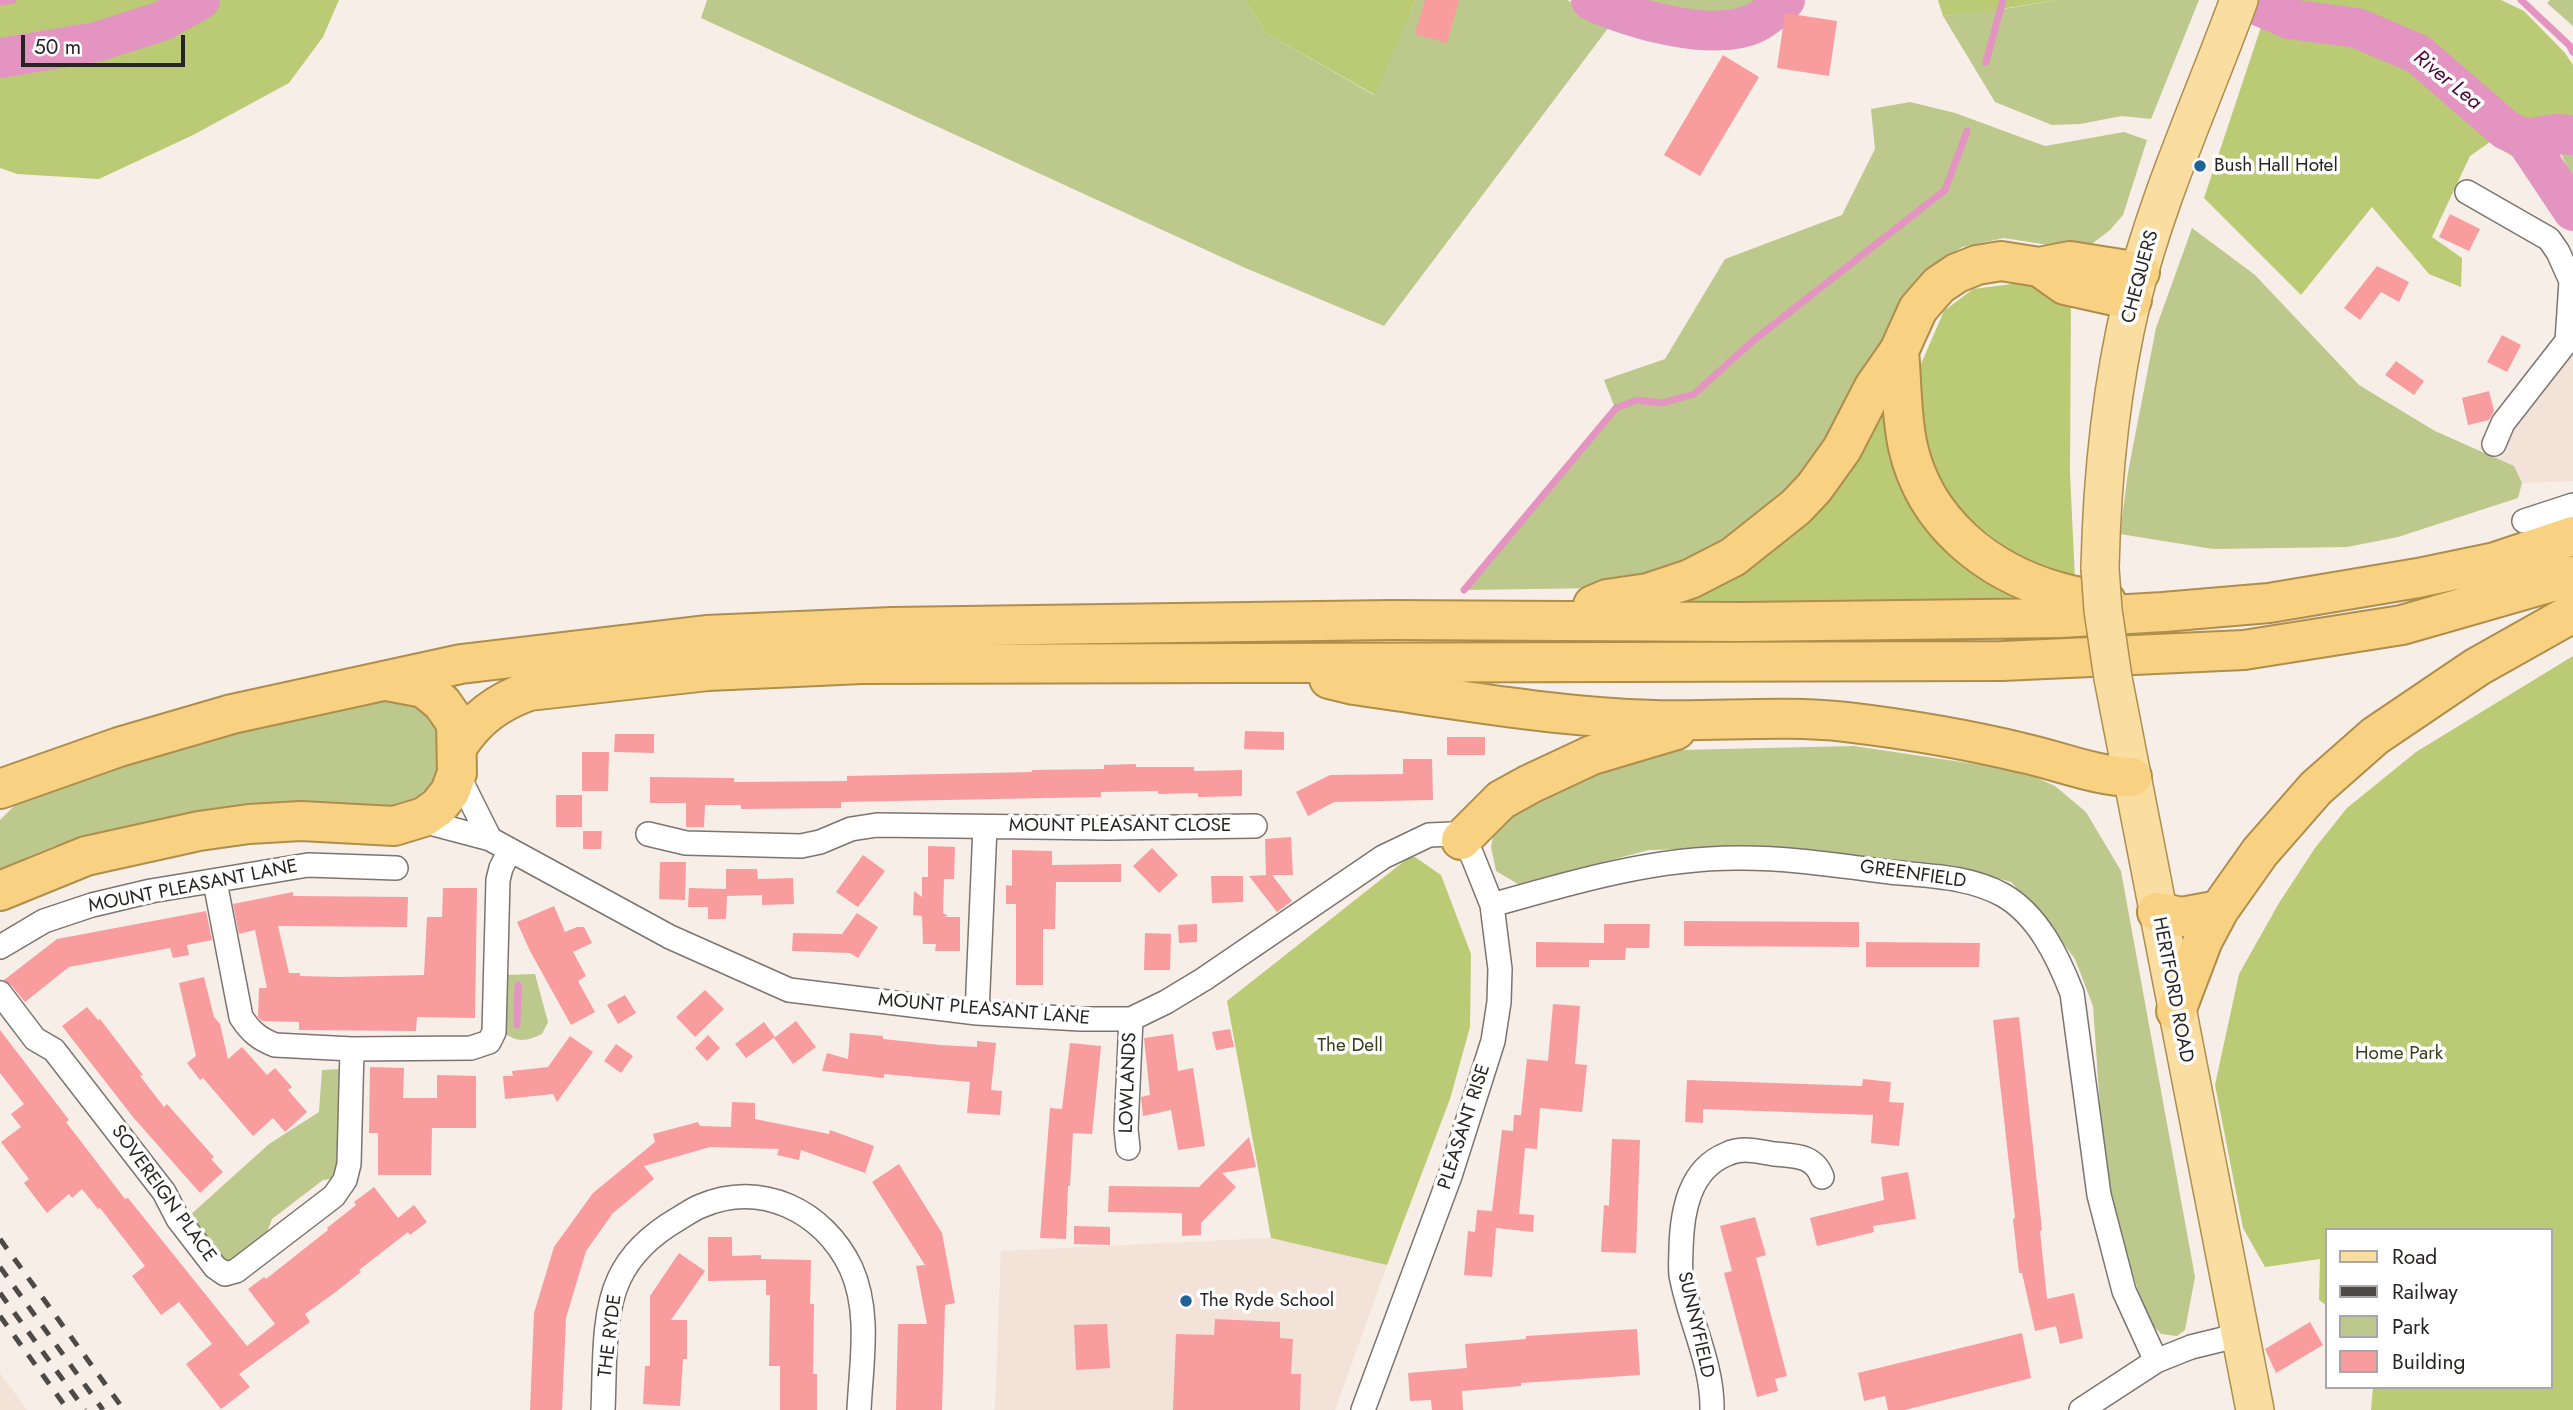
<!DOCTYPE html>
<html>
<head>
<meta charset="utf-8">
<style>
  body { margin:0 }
  #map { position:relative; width:2573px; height:1410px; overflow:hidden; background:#f7eee8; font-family:Jost,sans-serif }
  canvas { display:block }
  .legend { position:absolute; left:2325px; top:1228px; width:228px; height:161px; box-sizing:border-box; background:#fff; border:2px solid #a9a7a7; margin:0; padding:9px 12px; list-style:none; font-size:21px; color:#282423 }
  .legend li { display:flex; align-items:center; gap:14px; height:35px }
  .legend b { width:35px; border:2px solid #a9a7a7 }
  .scale { position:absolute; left:21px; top:35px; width:164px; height:32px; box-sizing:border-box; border:4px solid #282423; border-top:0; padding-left:9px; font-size:21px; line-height:24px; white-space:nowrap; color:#282423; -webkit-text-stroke:5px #fff; paint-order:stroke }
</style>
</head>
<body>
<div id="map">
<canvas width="2573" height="1410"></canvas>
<ul class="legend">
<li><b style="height:9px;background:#fadda1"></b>Road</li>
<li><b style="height:9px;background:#4d4947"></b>Railway</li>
<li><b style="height:19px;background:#bcc88c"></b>Park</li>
<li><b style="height:19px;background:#f89c9e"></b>Building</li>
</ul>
<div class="scale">50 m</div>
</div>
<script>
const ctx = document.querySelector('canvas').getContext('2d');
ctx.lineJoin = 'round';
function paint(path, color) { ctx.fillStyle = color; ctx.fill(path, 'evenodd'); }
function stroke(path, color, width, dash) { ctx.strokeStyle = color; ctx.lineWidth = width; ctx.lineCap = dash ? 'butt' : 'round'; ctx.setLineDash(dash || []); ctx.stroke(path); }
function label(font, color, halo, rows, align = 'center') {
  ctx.font = font + ' Jost,sans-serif'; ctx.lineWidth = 7; ctx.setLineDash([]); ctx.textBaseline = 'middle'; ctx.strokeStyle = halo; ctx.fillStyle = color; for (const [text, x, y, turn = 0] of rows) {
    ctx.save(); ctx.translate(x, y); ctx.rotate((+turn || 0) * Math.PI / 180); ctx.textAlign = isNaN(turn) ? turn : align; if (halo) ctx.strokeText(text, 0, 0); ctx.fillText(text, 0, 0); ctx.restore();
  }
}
paint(new Path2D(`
  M2573 121V222L2515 158Z
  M2556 334 2573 339V481L2522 483 2513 466 2479 449Z
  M1271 1238 1387 1265 1335 1410H995L1001 1251Z
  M0 1373 27 1410H0Z`), '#f2e2d8');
paint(new Path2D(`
  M707 0H1245L1266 33 1374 95 1416 0H1567L1612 23 1384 326 1243 267 701 18Z
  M1621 0H1768L1749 14 1712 22 1673 14 1647 12Z
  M2056 0H2199L2151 119 2122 116 2080 124 2052 125 1995 102 1943 16 2010 8Z
  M2550 0H2573V26L2547 3Z
  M1910 102 1955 113 2045 146 2124 132 2147 140 2123 215 2110 230 2093 243 2061 247 2004 238 1962 247 1927 270 1842 425 1766 519 1679 570 1602 588 1464 590 1615 408 1604 380 1665 359 1725 259 1842 215 1875 149 1871 109Z
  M2565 145 2573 146V180L2561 153Z
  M2192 228 2255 275 2359 385 2435 431 2514 466 2522 483 2518 498 2398 537 2347 547 2213 549 2120 534 2128 472 2156 328Z
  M387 699 420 704 435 719 445 764 423 800 393 811 234 809 141 823 54 846 0 869V820L15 805 147 756 238 729Z
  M1854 746 2022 771 2055 786 2086 812 2121 871 2195 1277 2185 1330 2177 1336 2161 1334 2148 1320 2106 1194 2093 1006 2075 959 2042 915 2011 882 1951 865 1773 847 1649 850 1518 884 1496 871 1491 847 1495 827 1515 809 1593 776 1680 750Z
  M535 974 548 1022 542 1034C527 1041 518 1043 504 1033L507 975Z
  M340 1069 337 1166 331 1179 323 1180 272 1219 266 1235 232 1263 218 1261 188 1217 269 1144 319 1112 322 1070Z`), '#bcc88c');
paint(new Path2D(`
  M0 0H339L323 37 289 83 193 135 99 179 17 174 0 168Z
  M1245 0H1416L1375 95 1266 33Z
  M1938 0H2056L1989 11 1943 16Z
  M2270 0H2501L2524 11 2565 53 2573 65V121L2515 158 2490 142 2470 156 2432 237 2462 258 2461 287 2429 274 2372 207 2301 295 2204 198Z
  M2020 283 2071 298 2070 473 2075 580 2026 563 1944 500 1915 443 1917 373 1944 311 1973 289Z
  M1883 401 1898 474 2049 604 1654 606 1724 576Z
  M2573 656V1410H2371L2373 1387H2550V1230H2326V1305L2319 1300 2320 1259 2265 1267 2243 1228 2215 1085 2239 974 2279 903 2315 848 2347 808 2416 752Z
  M1412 855 1441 875 1471 954 1470 1027 1450 1099 1387 1265 1271 1238 1227 1001Z`), '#bbca75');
stroke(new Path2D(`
  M2521 0 2569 45 2573 52
  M0 2 13 0
  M1986 62 2003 0
  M1464 590 1616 408 1637 400 1662 403 1694 394 1754 340 1945 190 1967 131
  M517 1025 518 985`), '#e494c1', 7);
stroke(new Path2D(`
  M1591 0C1629 19 1715 43 1755 23 1766 18 1775 9 1785 0
  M2245 0 2289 19 2357 28 2418 54 2506 130 2525 139 2573 211
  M0 58 96 42 162 21 200 0
  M2525 139 2556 134 2573 135`), '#e494c1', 40);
paint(new Path2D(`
  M1425 0H1459L1447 43 1415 34Z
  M1785 13 1837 21 1829 76 1777 68Z
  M1723 55 1759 77 1700 176 1664 155Z
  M2450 214 2480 229 2469 251 2439 237Z
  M2377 266 2409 282 2399 302 2381 292 2360 320 2344 308Z
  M2502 335 2521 345 2507 372 2487 362Z
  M2396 361 2424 381 2414 395 2385 375Z
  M2489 391 2494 411 2489 420 2468 425 2462 398Z
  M1245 731 1284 732V750L1244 749Z
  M615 734H654V753L614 752Z
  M1447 737H1485V755H1447Z
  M582 752H609L608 791H582Z
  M1403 759H1432L1433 800 1334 802 1308 816 1296 792 1330 775 1403 774Z
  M1136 764V767H1194V771L1242 770V796L1198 797V793L1158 794V791L1101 792V797L841 802V808L741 809V805H705L704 827H686V803H650V777L734 778V782L847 781V776L1032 772V770L1104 769V765Z
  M556 795H582V827H556Z
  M583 831H602L601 849H583Z
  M1291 837 1293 875H1272L1292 901 1277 912 1249 876 1266 875 1265 839Z
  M928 846 955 847 954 879H944L943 913 948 916 943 917H960V951H935L936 944H923L922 916 913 915 914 891 922 897V877H928Z
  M1152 848 1178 875 1159 893 1133 866Z
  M1012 850 1052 851V865L1121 864V882H1056L1055 929H1043V985H1016V904H1006V885L1012 886Z
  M863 855 885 871 858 907 836 892Z
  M660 862H686L685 900 659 899Z
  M726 869H757L758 879 793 878 794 904 762 905V895L727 896 726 919H708V907H688L689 888 726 889Z
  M1211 876H1243V902L1212 903Z
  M443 888H477L475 1018 417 1017 416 1031 299 1030V1022L262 1021 258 1017 259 988H267L255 930 239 934 233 904 293 892V896L408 897 407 927 278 926 289 973H300V976L338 977 424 975 427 917H442Z
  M554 906 565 932 577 927H584L592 943 573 952 586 976 578 981 595 1012 571 1025 530 951 517 922Z
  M206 911 212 940 187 945 189 955 173 958 170 948 69 967 25 1002 11 985 4 980 57 939Z
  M857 913 878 927 858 958 850 953 792 951 793 933 842 934Z
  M1684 921 1859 922V947L1684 946Z
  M1197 924V942L1179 943 1178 925Z
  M1604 924H1650L1649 948H1626L1625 960H1589V967H1536V942L1604 943Z
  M1145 933 1171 934 1170 970H1144Z
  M1866 942 1980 943 1979 967H1866Z
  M204 977 214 1017 220 1024 228 1059 242 1047 267 1075 275 1068 292 1087 288 1090 307 1112 285 1132 273 1118 253 1136 203 1078 200 1080 187 1063 196 1056 179 983Z
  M705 990 724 1009 695 1037 676 1017Z
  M625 995 636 1013 618 1024 607 1005Z
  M1553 1004 1580 1006 1575 1064 1587 1065 1582 1112 1540 1108 1537 1149 1525 1148 1519 1214 1534 1215 1533 1232 1496 1228 1492 1277 1464 1275 1468 1231 1475 1232 1477 1210 1492 1211 1502 1130 1513 1131 1514 1115H1521L1527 1059 1548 1061Z
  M87 1007 98 1020 100 1019 143 1075 140 1076 164 1107 167 1104 214 1157 211 1159 223 1172 200 1193 133 1117 62 1026Z
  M2019 1017 2042 1230 2040 1231 2047 1299 2074 1293 2083 1338 2060 1344 2056 1326 2035 1331 2022 1273H2019L2013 1219 2015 1218 1993 1020Z
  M796 1021 816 1047 793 1064 774 1038Z
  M764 1022 775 1037 746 1058 735 1044Z
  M1230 1029 1234 1047 1216 1050 1212 1032Z
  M0 1030 69 1120 66 1122 125 1199 128 1198 247 1346 275 1324 248 1289 264 1277 266 1279 328 1230 327 1228 356 1205 354 1202 374 1187 398 1218 414 1205 427 1222 410 1235 408 1232 359 1270 361 1272 333 1294 305 1314 310 1322 239 1374 250 1387 221 1409 186 1364 212 1344 179 1302 161 1315 132 1276 145 1266 100 1208 98 1209 82 1189 72 1198 69 1194 47 1213 24 1183 29 1179 1 1142 21 1127 11 1114 24 1104 0 1073Z
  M850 1033 883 1036V1039L940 1045 977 1047V1041L996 1043 991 1090 1002 1091 1000 1115 967 1113 970 1082 884 1074V1078L822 1071 827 1053 848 1059Z
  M1173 1034 1178 1071 1193 1068 1205 1146 1178 1150 1171 1110 1143 1116 1141 1097 1150 1095 1144 1038Z
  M708 1035 720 1048 707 1061 695 1048Z
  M570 1036 593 1052 557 1102 553 1094 505 1099 503 1076H513L512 1071 548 1067Z
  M1070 1043 1101 1046 1092 1134 1073 1133 1070 1186H1068L1066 1239 1040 1238 1050 1108 1062 1109Z
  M616 1044 633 1056 621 1073 604 1061Z
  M370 1067 404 1068 403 1098H437V1075L476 1076V1128H432L431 1175H378V1133H369Z
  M1863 1079 1891 1082 1889 1102 1904 1103 1899 1146 1871 1143 1873 1115 1703 1109V1123L1685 1122 1687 1080 1862 1086Z
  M732 1102 755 1103V1119L829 1134 830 1130 874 1146 865 1173 801 1150 799 1160 777 1155 779 1149 710 1147 644 1166 654 1179 613 1213 586 1251 566 1318 562 1410H530L534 1313 554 1247 593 1193 655 1142 653 1134 698 1122 700 1126 731 1127Z
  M1249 1137 1256 1167 1222 1173 1236 1187 1201 1223V1235L1182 1236V1213L1108 1212 1109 1186 1199 1187Z
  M1612 1139 1640 1140 1636 1253 1601 1252 1604 1205 1609 1206Z
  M899 1164 942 1233 955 1303 945 1305 942 1410H896L898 1324H927L916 1266 925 1265 872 1182Z
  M1908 1172 1916 1219 1873 1226 1874 1232 1817 1246 1810 1218 1884 1200 1881 1177Z
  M1755 1217 1766 1255 1756 1258 1787 1376 1775 1379 1778 1391 1757 1397 1724 1273 1732 1271 1720 1226Z
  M1074 1226 1110 1227V1245L1074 1244Z
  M708 1237H732V1256L761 1255V1259L811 1260 810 1304H814L813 1374H817V1410H780V1366H769L770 1295H766V1280L708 1281Z
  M679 1253 705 1271 671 1320H687V1359H683L680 1406 643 1404 645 1366H650V1296Z
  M1215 1319 1280 1322V1338L1293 1339 1291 1374H1301L1300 1410H1173L1176 1334 1214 1335Z
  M2310 1322 2323 1345 2276 1373 2265 1349Z
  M1107 1324 1110 1368 1076 1370 1074 1325Z
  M1637 1329 1640 1375 1521 1383V1386L1462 1391 1463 1410H1432L1431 1400 1410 1401 1408 1373 1467 1368 1465 1344 1526 1339V1336Z
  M2022 1333 2031 1378 1905 1410H1888L1885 1396 1864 1401 1858 1373Z`), '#f89c9e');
const minor = new Path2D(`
  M2467 192 2549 239 2558 252 2571 281 2567 341 2503 423 2494 444
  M2524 521 2573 505
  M457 773 490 839
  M424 817 437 825 490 839 670 937 789 990 977 1013 1080 1019H1131L1166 1002 1204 979 1383 857 1429 835 1452 834 1461 840 1472 855 1492 905 1500 969 1499 1002 1493 1041 1450 1176 1363 1410
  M648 834 686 843 801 846 820 842 851 829 877 825 1108 828 1255 826
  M215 882 241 1017C250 1031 259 1039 275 1045L352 1049 471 1048 489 1042 494 1032 498 880 501 868 510 850
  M1492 905C1572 882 1657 857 1742 858 1791 858 1841 866 1890 872 1928 876 1968 876 2003 895 2038 915 2058 957 2072 993L2099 1195 2124 1291 2156 1361
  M0 947 44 921 92 905 151 891 308 865 396 868
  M0 993 35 1039 54 1050 164 1192 178 1219 215 1267 225 1274 236 1271 334 1196 345 1180 349 1164 352 1049
  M977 1013 985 827
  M1128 1148 1126 1129 1131 1019
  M603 1410C605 1370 602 1315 619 1279 631 1253 654 1233 678 1219 685 1215 693 1209 701 1206 761 1180 824 1211 851 1268 871 1312 861 1364 859 1410
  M1712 1410C1713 1364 1689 1320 1681 1275 1680 1266 1681 1257 1681 1248 1682 1212 1689 1169 1727 1154 1742 1147 1758 1151 1774 1154 1795 1156 1814 1155 1822 1177
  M2081 1410 2156 1361 2191 1347 2240 1335`);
const primary = new Path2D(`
  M2100 568C2102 479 2111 387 2132 300 2157 197 2203 99 2239 0
  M2113 678 2255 1410`);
const trunk = new Path2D(`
  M2041 268 2065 285 2132 300
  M1899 351C1902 383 1901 416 1908 447 1925 522 1987 572 2059 592 2074 597 2091 598 2106 601
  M1593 605 1607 599 1648 593 1690 579 1733 557 1796 507 1814 488 1842 449 1874 387 1899 351 1918 309 1939 285 1957 273 1977 265 2001 261 2039 267 2070 261 2140 272
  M1329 679 1354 685C1454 699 1554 717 1655 720 1718 722 1782 715 1846 722 1905 729 1965 739 2023 753 2060 761 2094 776 2132 777
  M458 746C476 718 498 702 529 691L708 671 862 664 2002 661 2244 650 2402 625 2573 576
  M0 789 119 747 232 714 461 664 706 635 892 627 1391 620 1741 622 2060 618 2163 612 2269 603 2418 578 2495 562 2573 536
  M1461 840 1501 800 1530 784 1592 755 1676 730
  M0 891 86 856 199 831 249 824 301 821 394 826 424 817 438 807 450 792 457 773 456 723 442 703 424 688 387 681
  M2157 912 2182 917 2219 910
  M2176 1011 2203 940 2219 910 2260 852 2316 788 2375 736 2477 667 2573 613`);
stroke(minor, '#7c746f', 26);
stroke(primary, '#ae8e4d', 40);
stroke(trunk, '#ae8e4d', 42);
stroke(minor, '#fff', 23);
stroke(primary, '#fadda1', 37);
stroke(trunk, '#f8d282', 38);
stroke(new Path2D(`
  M0 1239 124 1410
  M0 1267 103 1410
  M0 1293 85 1410
  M0 1316 68 1410`), '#4d4947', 5, [12, 12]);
const primaryBridge = new Path2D(`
  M2100 568 2103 610 2113 678`);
stroke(primaryBridge, '#ae8e4d', 40, []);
stroke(primaryBridge, '#fadda1', 37);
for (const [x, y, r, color] of [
  [2200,166,7,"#1f6398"],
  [1186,1301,7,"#1f6398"]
]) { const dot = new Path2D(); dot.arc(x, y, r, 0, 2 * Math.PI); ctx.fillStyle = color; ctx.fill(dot); stroke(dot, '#fff', 2.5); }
label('19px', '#282423', '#fff', [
  ["Bush Hall Hotel",2214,166],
  ["The Ryde School",1200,1301]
], 'left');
label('19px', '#282423', '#fff', [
  ["CHEQUERS",2141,277,-75],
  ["MOUNT PLEASANT CLOSE",1120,826],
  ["GREENFIELD",1913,875,8],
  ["MOUNT PLEASANT LANE",193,887,-11],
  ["HERTFORD ROAD",2172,990,79],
  ["MOUNT PLEASANT LANE",984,1010,5],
  ["LOWLANDS",1129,1083,-88],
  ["PLEASANT RISE",1465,1127,-72],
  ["SOVEREIGN PLACE",163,1194,54],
  ["SUNNYFIELD",1695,1325,77],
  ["THE RYDE",611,1336,-83]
]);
label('19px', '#383e1a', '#fff', [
  ["The Dell",1350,1046],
  ["Home Park",2399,1054]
]);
label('italic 21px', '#4d0636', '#fff', [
  ["River Lea",2447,81,39]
]);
</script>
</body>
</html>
